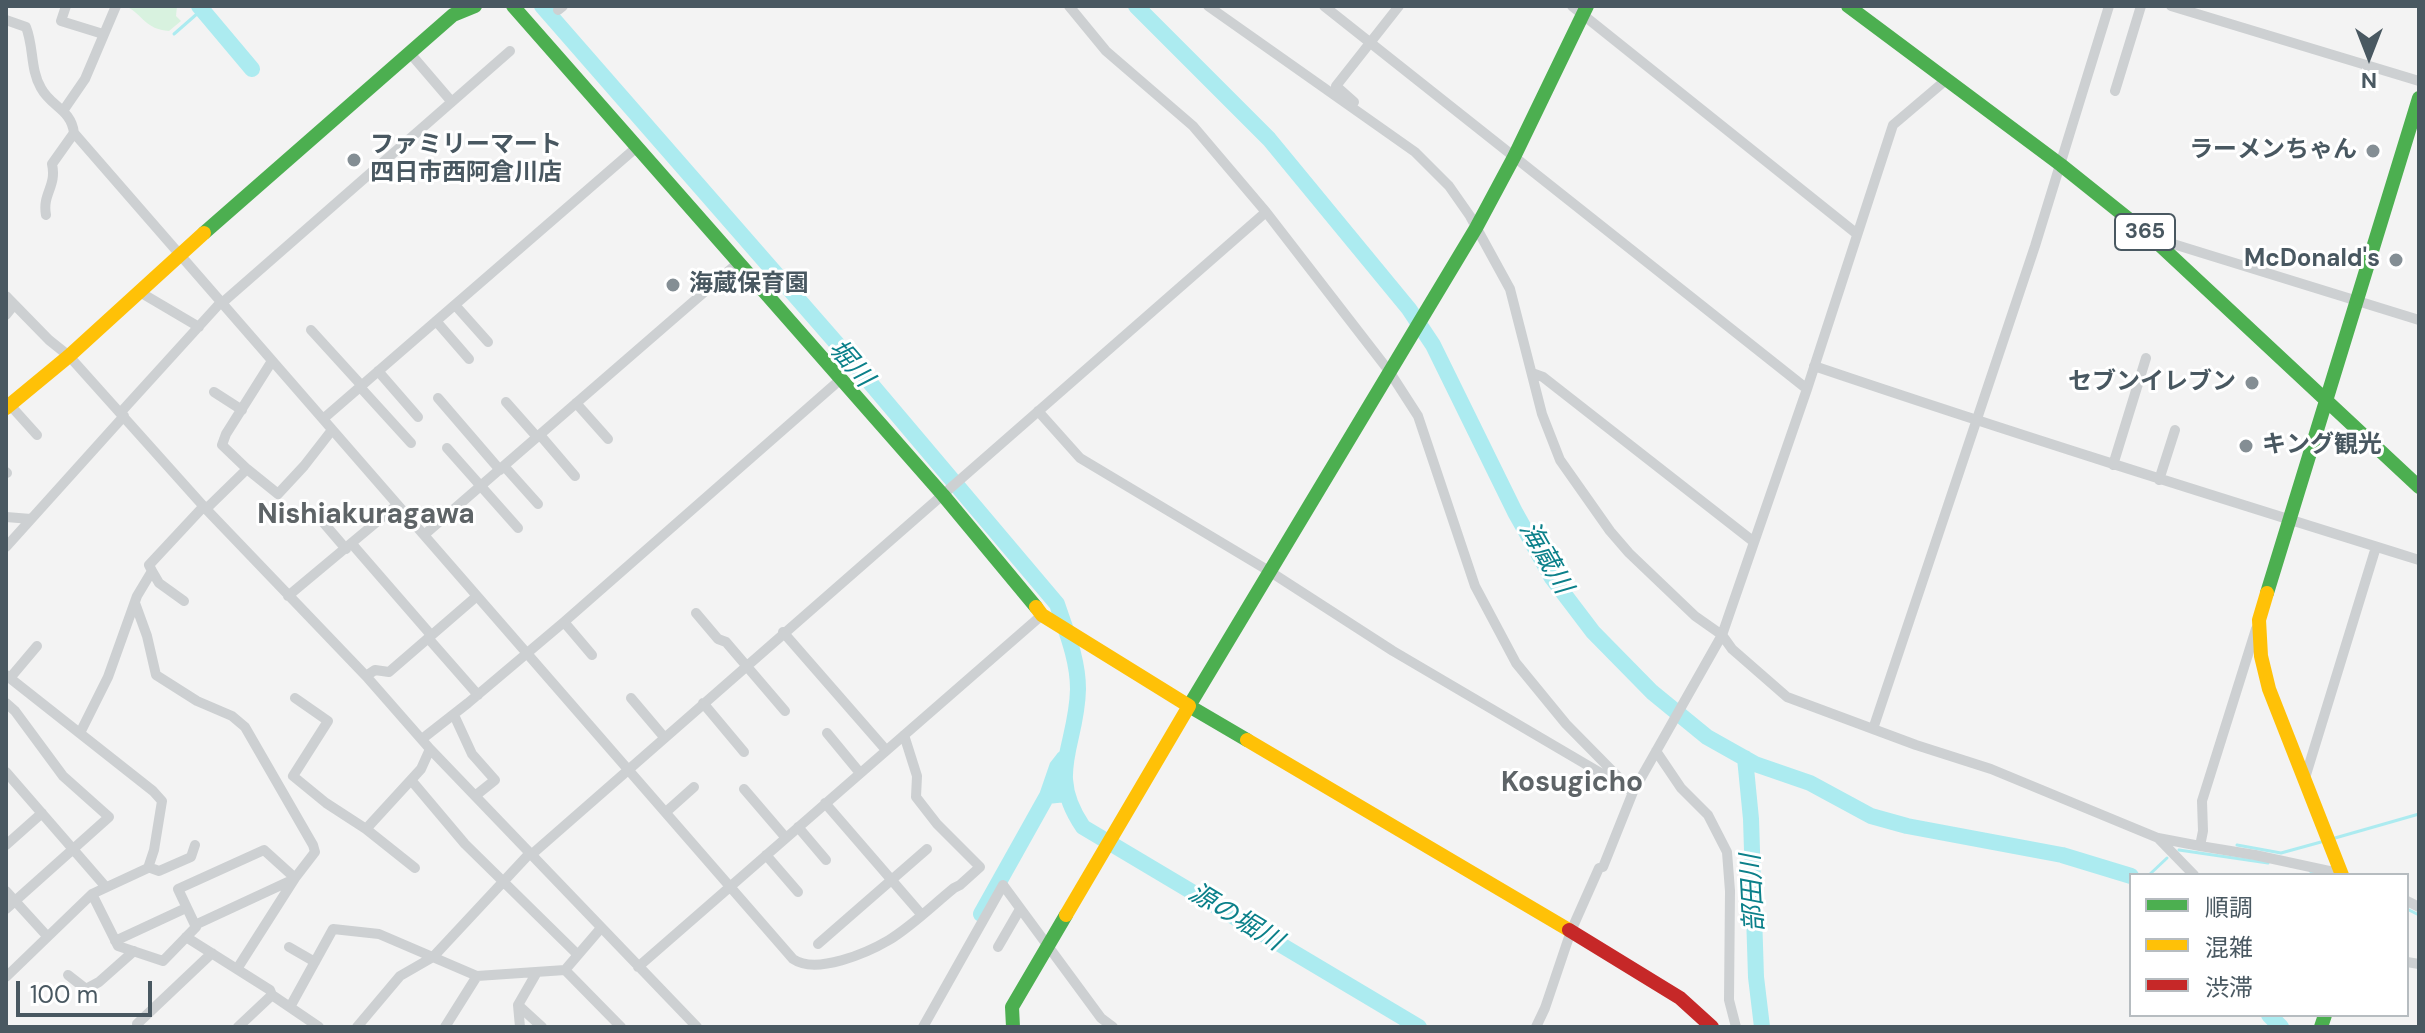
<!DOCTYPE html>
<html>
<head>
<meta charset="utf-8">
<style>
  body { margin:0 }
  #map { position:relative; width:2425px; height:1033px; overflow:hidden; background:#f3f3f3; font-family:"DM Sans","Noto Sans JP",sans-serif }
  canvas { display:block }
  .frame { position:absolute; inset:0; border:8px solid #495861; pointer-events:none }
  .legend { position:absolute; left:2129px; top:873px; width:280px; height:144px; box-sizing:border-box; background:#fff; border:2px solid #b6bcc0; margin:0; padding:10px 14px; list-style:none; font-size:24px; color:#495861 }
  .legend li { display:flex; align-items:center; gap:16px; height:40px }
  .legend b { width:40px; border:2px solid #b6bcc0 }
  .north { position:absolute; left:2329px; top:16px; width:80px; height:80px; -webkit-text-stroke:6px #fff; paint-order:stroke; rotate:180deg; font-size:22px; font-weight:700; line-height:32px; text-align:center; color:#495861 }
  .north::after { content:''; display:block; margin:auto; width:28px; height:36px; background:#495861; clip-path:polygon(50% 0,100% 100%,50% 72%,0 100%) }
  .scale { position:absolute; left:16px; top:981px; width:136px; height:36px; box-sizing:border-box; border:4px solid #495861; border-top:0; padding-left:10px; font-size:24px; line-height:28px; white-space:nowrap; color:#495861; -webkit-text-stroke:6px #fff; paint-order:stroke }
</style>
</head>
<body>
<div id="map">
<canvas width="2425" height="1033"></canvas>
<div class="frame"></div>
<ul class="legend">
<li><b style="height:10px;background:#4caf50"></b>順調</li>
<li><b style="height:10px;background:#ffc107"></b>混雑</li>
<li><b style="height:10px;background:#c62828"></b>渋滞</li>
</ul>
<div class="north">N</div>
<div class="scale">100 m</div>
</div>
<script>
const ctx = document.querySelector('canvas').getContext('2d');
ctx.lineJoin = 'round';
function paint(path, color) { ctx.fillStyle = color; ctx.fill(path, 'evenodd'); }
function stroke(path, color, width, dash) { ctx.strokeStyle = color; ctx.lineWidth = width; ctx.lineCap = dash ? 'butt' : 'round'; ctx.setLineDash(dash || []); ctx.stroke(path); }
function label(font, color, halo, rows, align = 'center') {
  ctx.font = font + ' "DM Sans","Noto Sans JP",sans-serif'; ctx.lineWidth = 6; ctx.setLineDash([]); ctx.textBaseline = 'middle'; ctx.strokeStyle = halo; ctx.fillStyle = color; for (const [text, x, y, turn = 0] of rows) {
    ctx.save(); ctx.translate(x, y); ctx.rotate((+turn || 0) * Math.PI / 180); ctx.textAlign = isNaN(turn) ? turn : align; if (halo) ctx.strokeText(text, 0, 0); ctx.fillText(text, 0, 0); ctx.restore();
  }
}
paint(new Path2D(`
  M126 6H177L176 16 181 21 169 31C145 29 144 16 126 6Z`), '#d8f2df');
stroke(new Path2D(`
  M174 34 206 6
  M2335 838 2419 814
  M2237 845 2281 853 2321 842
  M2179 850 2268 863
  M2311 872 2322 875
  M2149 875 2167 858
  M2407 909 2419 915`), '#acebf0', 3);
stroke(new Path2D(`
  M199 6 252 69
  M542 6 839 346 1057 604C1066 631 1078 659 1078 689 1077 746 1046 773 1083 827L1419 1027
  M1136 6 1269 139 1409 309 1433 345 1515 512 1552 578 1593 632 1652 692 1707 737 1755 764 1810 783 1871 816 1907 826 2062 855 2131 876
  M1745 758 1751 819 1756 977 1762 1027
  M1047 796 1057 767 1064 758
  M981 914 1047 796 1066 794
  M2269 1015 2281 1027`), '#acebf0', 16);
stroke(new Path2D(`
  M66 6 61 21 103 34
  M1069 6 1106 51 1193 126 1266 212 1389 371 1418 416 1475 586 1516 663 1566 724 1633 792 1722 635 1807 389 1893 125 1946 80
  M1208 6 1415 152 1449 186 1470 216 1510 289 1542 414 1560 460 1610 531 1629 553 1695 616 1722 635 1732 649 1787 697 1916 745 1991 769 2158 838 2200 846 2203 831 2202 801 2256 629
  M1324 6 1807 389
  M1572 6 1857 234
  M2171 6 2419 81
  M558 10 563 6
  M6 20 26 27C34 47 30 69 41 88 51 107 71 109 74 133L793 959C816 975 867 953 889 940 912 926 933 905 954 888L960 885 980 867 937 824 916 797 917 776 904 735
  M409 52 451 101
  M2115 91 2141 6
  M1354 102 1336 86 1399 6
  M63 111 85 79 116 6
  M46 215C42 193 57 187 52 164L74 133
  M2157 239 2419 320
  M138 291 199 327
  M6 296 49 340 69 356 206 509 366 676 430 749 697 1027
  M222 303 510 51
  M455 305 488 342
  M6 315 14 305
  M436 321 469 359
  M311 330 362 386
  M1814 366C2015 434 2217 497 2419 560
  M378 371 418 417
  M1532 373 1543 377 1754 542
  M360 387 411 443
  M214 392 242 410
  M438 398 500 470
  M506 402 537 437
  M576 403 608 439
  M10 405 37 435
  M1038 411 1080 458 1269 571 1393 651 1633 792 1603 867 1599 868 1571 931 1545 1008 1536 1027
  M121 412 221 302
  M323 419 637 147
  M540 435 575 476
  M447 448 518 528
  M2113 465 2146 358
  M504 466 538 504
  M247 469 222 445 226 434 272 361
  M6 472 7 473
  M2159 480 2175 430
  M206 509 247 469 278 494 304 466 332 430
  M6 517 31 519
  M322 521 346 549
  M424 535 739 262
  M352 544 431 635
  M6 547 124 416
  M152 571 159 583 184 601
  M288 596 397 505
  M135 603 147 636 156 675 197 701 232 716 245 727 313 845 315 852 295 878 237 969
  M696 613 718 639 726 642 785 711
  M564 622 592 655
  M783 632 886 750
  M428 638 478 695
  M6 675 153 791 162 801 154 850 148 868 92 894 6 977
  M366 676 375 670 389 672 477 596
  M10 678 37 646
  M295 698 328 721 293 776 326 803 366 829 421 769 430 749
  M631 698 664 737
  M6 703 15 711 63 776 109 817 6 909
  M703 703 744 752
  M454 715 472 754 495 780 475 796
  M1873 729 2035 246 2109 6
  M80 733 108 677 137 596 152 571 149 565 204 506
  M827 733 860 773
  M422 739 468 703 564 622 841 379
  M1656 751 1681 788 1708 815 1727 852 1730 891 1729 1000 1736 1027
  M6 772 105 886
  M2305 778 2376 547
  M411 780 465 844 577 954
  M744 789 786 838
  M825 803 921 914
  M666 812 694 787
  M798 827 826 860
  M366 829 415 868
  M2159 839 2194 875
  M6 845 42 813
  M2200 846 2255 855 2343 874
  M531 855 1266 212
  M766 855 798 892
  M148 867 159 871 191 857 195 845
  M6 891 47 936
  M92 894 118 946 163 961 196 927 178 889 264 850 295 878
  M2407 901 2419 907
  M195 925 292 880
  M186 937 270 990 272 995 319 1027
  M115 941 186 908
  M818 944 927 849
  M289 947 315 962
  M998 947 1020 909
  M2407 962 2419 964
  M638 967 1042 615
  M565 970 621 1027
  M68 975 86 989 99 982 134 951
  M518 1005 542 1027
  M290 1007 333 929 379 934 477 976 565 970 601 928
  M137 1024 212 953
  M238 1027 272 995
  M357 1027 400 976 433 957 530 853
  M445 1027 477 976
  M520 1027 518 1005 537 972
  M923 1027 1003 885 1101 1018 1113 1027`), '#cdd0d2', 10);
stroke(new Path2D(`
  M513 6 943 495 1036 607
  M1848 6 2061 165 2151 237 2419 487
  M204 233 453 15 475 6
  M2267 593 2419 98
  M1247 740 1189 706 1476 228 1514 157 1587 6
  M1013 1027 1012 1007 1066 915`), '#4caf50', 14);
stroke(new Path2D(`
  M6 408 69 356 204 233
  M2267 593 2259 620 2261 656 2269 689 2342 875
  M1036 607 1042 615 1189 706 1066 915
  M1247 740 1569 930`), '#ffc107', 14);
stroke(new Path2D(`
  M1569 930 1680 998 1712 1027`), '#c62828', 14);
stroke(new Path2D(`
  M2321 1027 2325 1015`), '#4caf50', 14);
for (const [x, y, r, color] of [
  [2373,151,8,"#848e94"],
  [354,160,8,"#848e94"],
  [2396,260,8,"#848e94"],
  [673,285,8,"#848e94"],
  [2252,383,8,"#848e94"],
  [2246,446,8,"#848e94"]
]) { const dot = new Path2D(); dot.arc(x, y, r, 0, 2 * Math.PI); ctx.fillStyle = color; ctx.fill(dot); stroke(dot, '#fff', 3); }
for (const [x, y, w] of [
  [2145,232,60]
]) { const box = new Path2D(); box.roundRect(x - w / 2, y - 18, w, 36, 6); ctx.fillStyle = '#fff'; ctx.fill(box); stroke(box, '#495861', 2); }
label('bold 22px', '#495861', null, [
  ["365",2145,232]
]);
label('bold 24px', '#495861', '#fff', [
  ["ファミリーマート",370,146],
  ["四日市西阿倉川店",370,174],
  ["ラーメンちゃん",2357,151,"right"],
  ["McDonald's",2380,260,"right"],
  ["海蔵保育園",689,285],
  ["セブンイレブン",2236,383,"right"],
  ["キング観光",2262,446]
], 'left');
label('italic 26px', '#0b808a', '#fff', [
  ["堀川",850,364,49],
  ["海蔵川",1545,558,60],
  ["部田川",1754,893,-93],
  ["源の堀川",1235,918,31]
]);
label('bold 28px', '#5e6467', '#fff', [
  ["Nishiakuragawa",366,516],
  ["Kosugicho",1572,784]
]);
</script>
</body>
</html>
